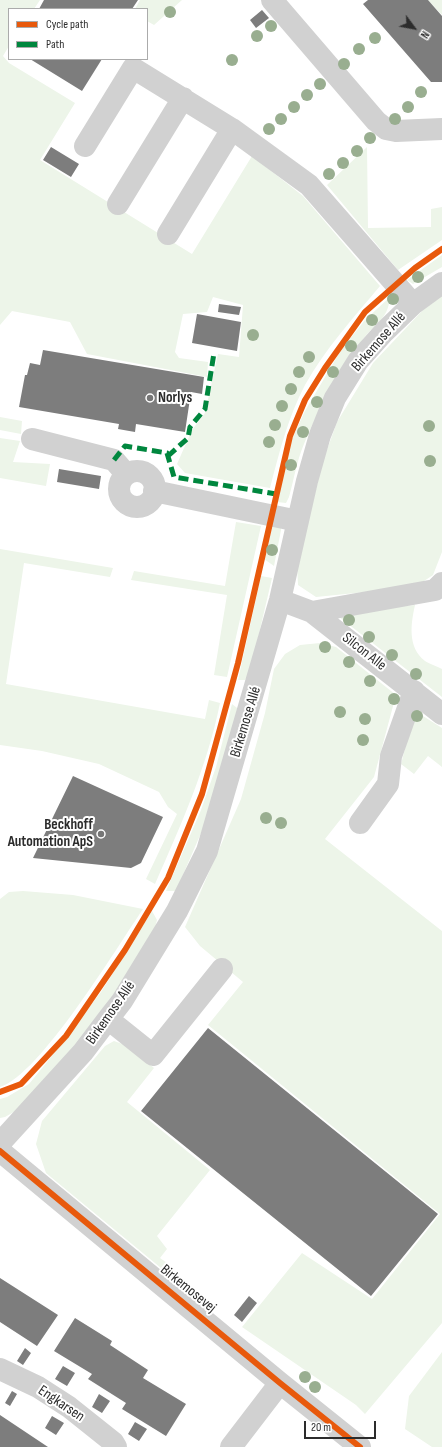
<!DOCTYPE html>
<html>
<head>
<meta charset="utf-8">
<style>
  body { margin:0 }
  #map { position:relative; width:442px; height:1447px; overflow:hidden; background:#fff; font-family:"Sofia Sans Condensed",sans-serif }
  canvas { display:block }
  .legend { position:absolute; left:8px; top:8px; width:140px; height:52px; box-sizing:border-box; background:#fff; border:1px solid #ababab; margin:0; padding:5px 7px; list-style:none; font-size:12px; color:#2c2c2c }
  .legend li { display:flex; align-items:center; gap:8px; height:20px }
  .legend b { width:20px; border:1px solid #ababab }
  .north { position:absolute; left:394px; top:8px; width:40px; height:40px; -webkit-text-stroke:3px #fff; paint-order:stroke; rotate:122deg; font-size:11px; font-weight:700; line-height:16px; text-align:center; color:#2c2c2c }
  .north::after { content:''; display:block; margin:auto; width:14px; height:18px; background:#2c2c2c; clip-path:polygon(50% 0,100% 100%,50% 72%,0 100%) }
  .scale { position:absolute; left:304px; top:1421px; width:72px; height:18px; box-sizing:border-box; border:2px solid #2c2c2c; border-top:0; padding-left:5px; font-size:12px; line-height:14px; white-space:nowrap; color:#2c2c2c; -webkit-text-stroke:3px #fff; paint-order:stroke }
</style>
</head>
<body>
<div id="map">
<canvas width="442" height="1447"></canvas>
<ul class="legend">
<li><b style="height:5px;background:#e8590c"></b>Cycle path</li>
<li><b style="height:5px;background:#00873e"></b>Path</li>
</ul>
<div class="north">N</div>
<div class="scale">20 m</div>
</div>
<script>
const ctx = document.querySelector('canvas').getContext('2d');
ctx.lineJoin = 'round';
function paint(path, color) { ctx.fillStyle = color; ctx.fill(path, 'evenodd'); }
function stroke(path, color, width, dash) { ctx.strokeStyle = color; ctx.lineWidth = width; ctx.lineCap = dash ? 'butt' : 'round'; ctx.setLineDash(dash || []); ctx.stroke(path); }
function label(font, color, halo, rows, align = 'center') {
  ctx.font = font + ' "Sofia Sans Condensed",sans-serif'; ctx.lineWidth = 4; ctx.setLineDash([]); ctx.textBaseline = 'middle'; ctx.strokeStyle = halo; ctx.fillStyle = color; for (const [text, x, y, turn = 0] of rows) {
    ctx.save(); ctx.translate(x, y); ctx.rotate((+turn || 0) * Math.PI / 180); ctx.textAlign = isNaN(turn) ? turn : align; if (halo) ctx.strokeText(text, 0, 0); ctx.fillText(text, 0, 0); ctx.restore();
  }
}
paint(new Path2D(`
  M0 0H40L34 9H9V46L3 56 9 63 75 103 40 160 192 254 252 156 303 196 380 286C354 317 325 349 305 385 288 417 279 453 270 488L185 473 177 464 192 430 205 413 218 354 239 357 243 305 213 297 207 312 183 314 175 352 179 358 208 362 207 377 87 354 70 322 12 311 0 325Z
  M140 0H182L154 25 147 21V9H135Z
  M428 0H442V15Z
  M367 147 368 228 431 227V209L442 207V240L398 270 327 185Z
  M442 255V267L413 284 407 280Z
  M442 296V552L433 575 415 587 316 597 298 585 297 565 323 461 337 422 373 363 423 310Z
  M390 297C388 321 373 324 361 342 338 374 319 407 304 444 297 460 294 479 289 497L286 503 277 502 291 441 305 411 341 350 365 320Z
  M0 417 22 421 21 434 0 430Z
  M0 438 20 441 13 462 50 464 46 486 0 478Z
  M274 521 281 526V530L274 566 264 559Z
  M236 522 261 526 227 677 214 675 227 595 131 580 134 571 225 586Z
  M0 549 113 568 110 577 24 563 6 684 205 719 209 700 220 703C207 767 181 825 155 884L146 879 177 814 168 807 159 792 99 764 42 751 0 745Z
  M261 576 272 578 250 672 245 680H238Z
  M415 605C411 623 407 647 425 661 429 664 437 666 442 669V697L334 613Z
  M320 643 336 647 396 695 374 777 325 839 442 931V1323L365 1414 356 1405 242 1327 302 1253 372 1299 440 1214 208 1025 243 982 200 946 185 927 241 799 265 713 274 669 285 654 300 645Z
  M232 704 241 711 223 782 176 891H166L201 810 216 767Z
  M415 711 442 728V767L428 756 414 774 401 764Z
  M23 891 73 895 143 909C117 947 40 1075 0 1087V899L9 892Z
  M152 911 157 920 155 928 129 973 94 1022 26 1105 5 1117 0 1118V1099L7 1097 29 1084 47 1062 101 992Z
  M114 1041 128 1046 154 1068 127 1102 210 1170 157 1236 167 1249 160 1258 170 1265 161 1268 46 1173 36 1144 42 1121 105 1046Z
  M442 1352V1447H432L405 1429 409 1396Z`), '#edf5e9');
paint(new Path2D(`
  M44 0H138L132 9H39Z
  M368 0H428L442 16V82H431L363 4Z
  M262 10 269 18 256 28 250 20Z
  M30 59H102L82 91Z
  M51 147 79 164 71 177 43 160Z
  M219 304 241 307 239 315 218 312Z
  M197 314 241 322 237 351 192 343Z
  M43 350 204 377 202 394 191 392 185 432 136 424 135 432 118 429 119 424 19 407 25 375H27L30 363 40 365Z
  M59 469 101 476 99 489 57 482Z
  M73 776 163 817 141 863 131 868 33 858Z
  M208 1028 438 1214 371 1296 141 1111Z
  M0 1278 58 1315 37 1346 0 1322Z
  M249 1296 257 1303 242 1322 234 1315Z
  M75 1318 112 1341 110 1345 148 1370 143 1378 186 1404 166 1436 122 1409 126 1403 88 1379 92 1374 54 1351Z
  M25 1348 31 1353 23 1365 17 1361Z
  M63 1366 75 1373 67 1386 55 1379Z
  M12 1391 17 1394 10 1406 5 1403Z
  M99 1394 110 1401 102 1413 92 1407Z
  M0 1415 48 1447H0Z
  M52 1416 64 1423 56 1435 45 1428Z
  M135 1422 147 1429 139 1441 128 1434Z`), '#7d7d7d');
stroke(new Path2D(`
  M272 0 376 121 386 129 396 131 442 129
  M85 146 133 68 232 129 309 185 413 304
  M118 204 183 98
  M168 234 232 129
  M32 439 114 460 126 474
  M119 489a18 18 0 1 1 36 0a18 18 0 1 1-36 0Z
  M154 491 298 521
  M280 600 312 612 442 714
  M312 612 435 590 442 583
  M360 823 388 784 391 756 414 691
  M108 1019 153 1055 222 969
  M0 1143 83 1052 108 1019 122 1001 177 911 207 851 280 600 307 481 320 435 335 398 358 361 384 332 413 304 442 283
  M0 1151 280 1383 360 1447
  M0 1369 38 1387 69 1407 113 1442 116 1447
  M231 1447 280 1383`), '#d1d1d1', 22);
stroke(new Path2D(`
  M168 456 188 438 190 427 205 409 214 353
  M114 460 125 446 167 453 174 477 276 494`), '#00873e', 5, [10, 5]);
stroke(new Path2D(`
  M0 1092 21 1084 66 1036 125 950 168 878 202 794 238 663 290 436 305 400 325 368 365 312 415 268 442 249
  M0 1151 280 1383 360 1447`), '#e8590c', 6);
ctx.fillStyle = '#99ae90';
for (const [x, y] of [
  [170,12],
  [271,26],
  [257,36],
  [375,38],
  [359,49],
  [232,60],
  [344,64],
  [320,84],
  [421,92],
  [307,95],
  [294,107],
  [408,107],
  [281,119],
  [395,119],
  [269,129],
  [370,138],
  [357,151],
  [343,163],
  [329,174],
  [418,277],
  [393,299],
  [372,320],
  [253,335],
  [351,346],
  [309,357],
  [299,372],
  [333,372],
  [291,389],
  [317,402],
  [282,406],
  [275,425],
  [429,426],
  [303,432],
  [269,442],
  [430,461],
  [291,465],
  [272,550],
  [349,620],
  [369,637],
  [325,647],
  [392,655],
  [349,662],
  [416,674],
  [370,681],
  [394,699],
  [340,712],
  [417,716],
  [365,719],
  [363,740],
  [266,818],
  [281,823],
  [305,1377],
  [315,1387]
]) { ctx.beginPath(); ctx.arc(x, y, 6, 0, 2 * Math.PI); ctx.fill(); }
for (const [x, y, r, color] of [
  [150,398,4,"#767676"],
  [101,834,4,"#767676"]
]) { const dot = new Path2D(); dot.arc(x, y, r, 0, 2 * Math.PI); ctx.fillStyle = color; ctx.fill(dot); stroke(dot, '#fff', 1.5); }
label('15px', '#2c2c2c', '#fff', [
  ["Birkemose Allé",379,342,-49],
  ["Silcon Alle",364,652,38],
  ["Birkemose Allé",246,722,-73],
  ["Birkemose Allé",111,1013,-55],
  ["Birkemosevej",188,1289,39],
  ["Engkarsen",61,1404,34]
]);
label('bold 15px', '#2c2c2c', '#fff', [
  ["Norlys",158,398],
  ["Beckhoff",93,825,"right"],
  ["Automation ApS",93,842,"right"]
], 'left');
</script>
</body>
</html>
